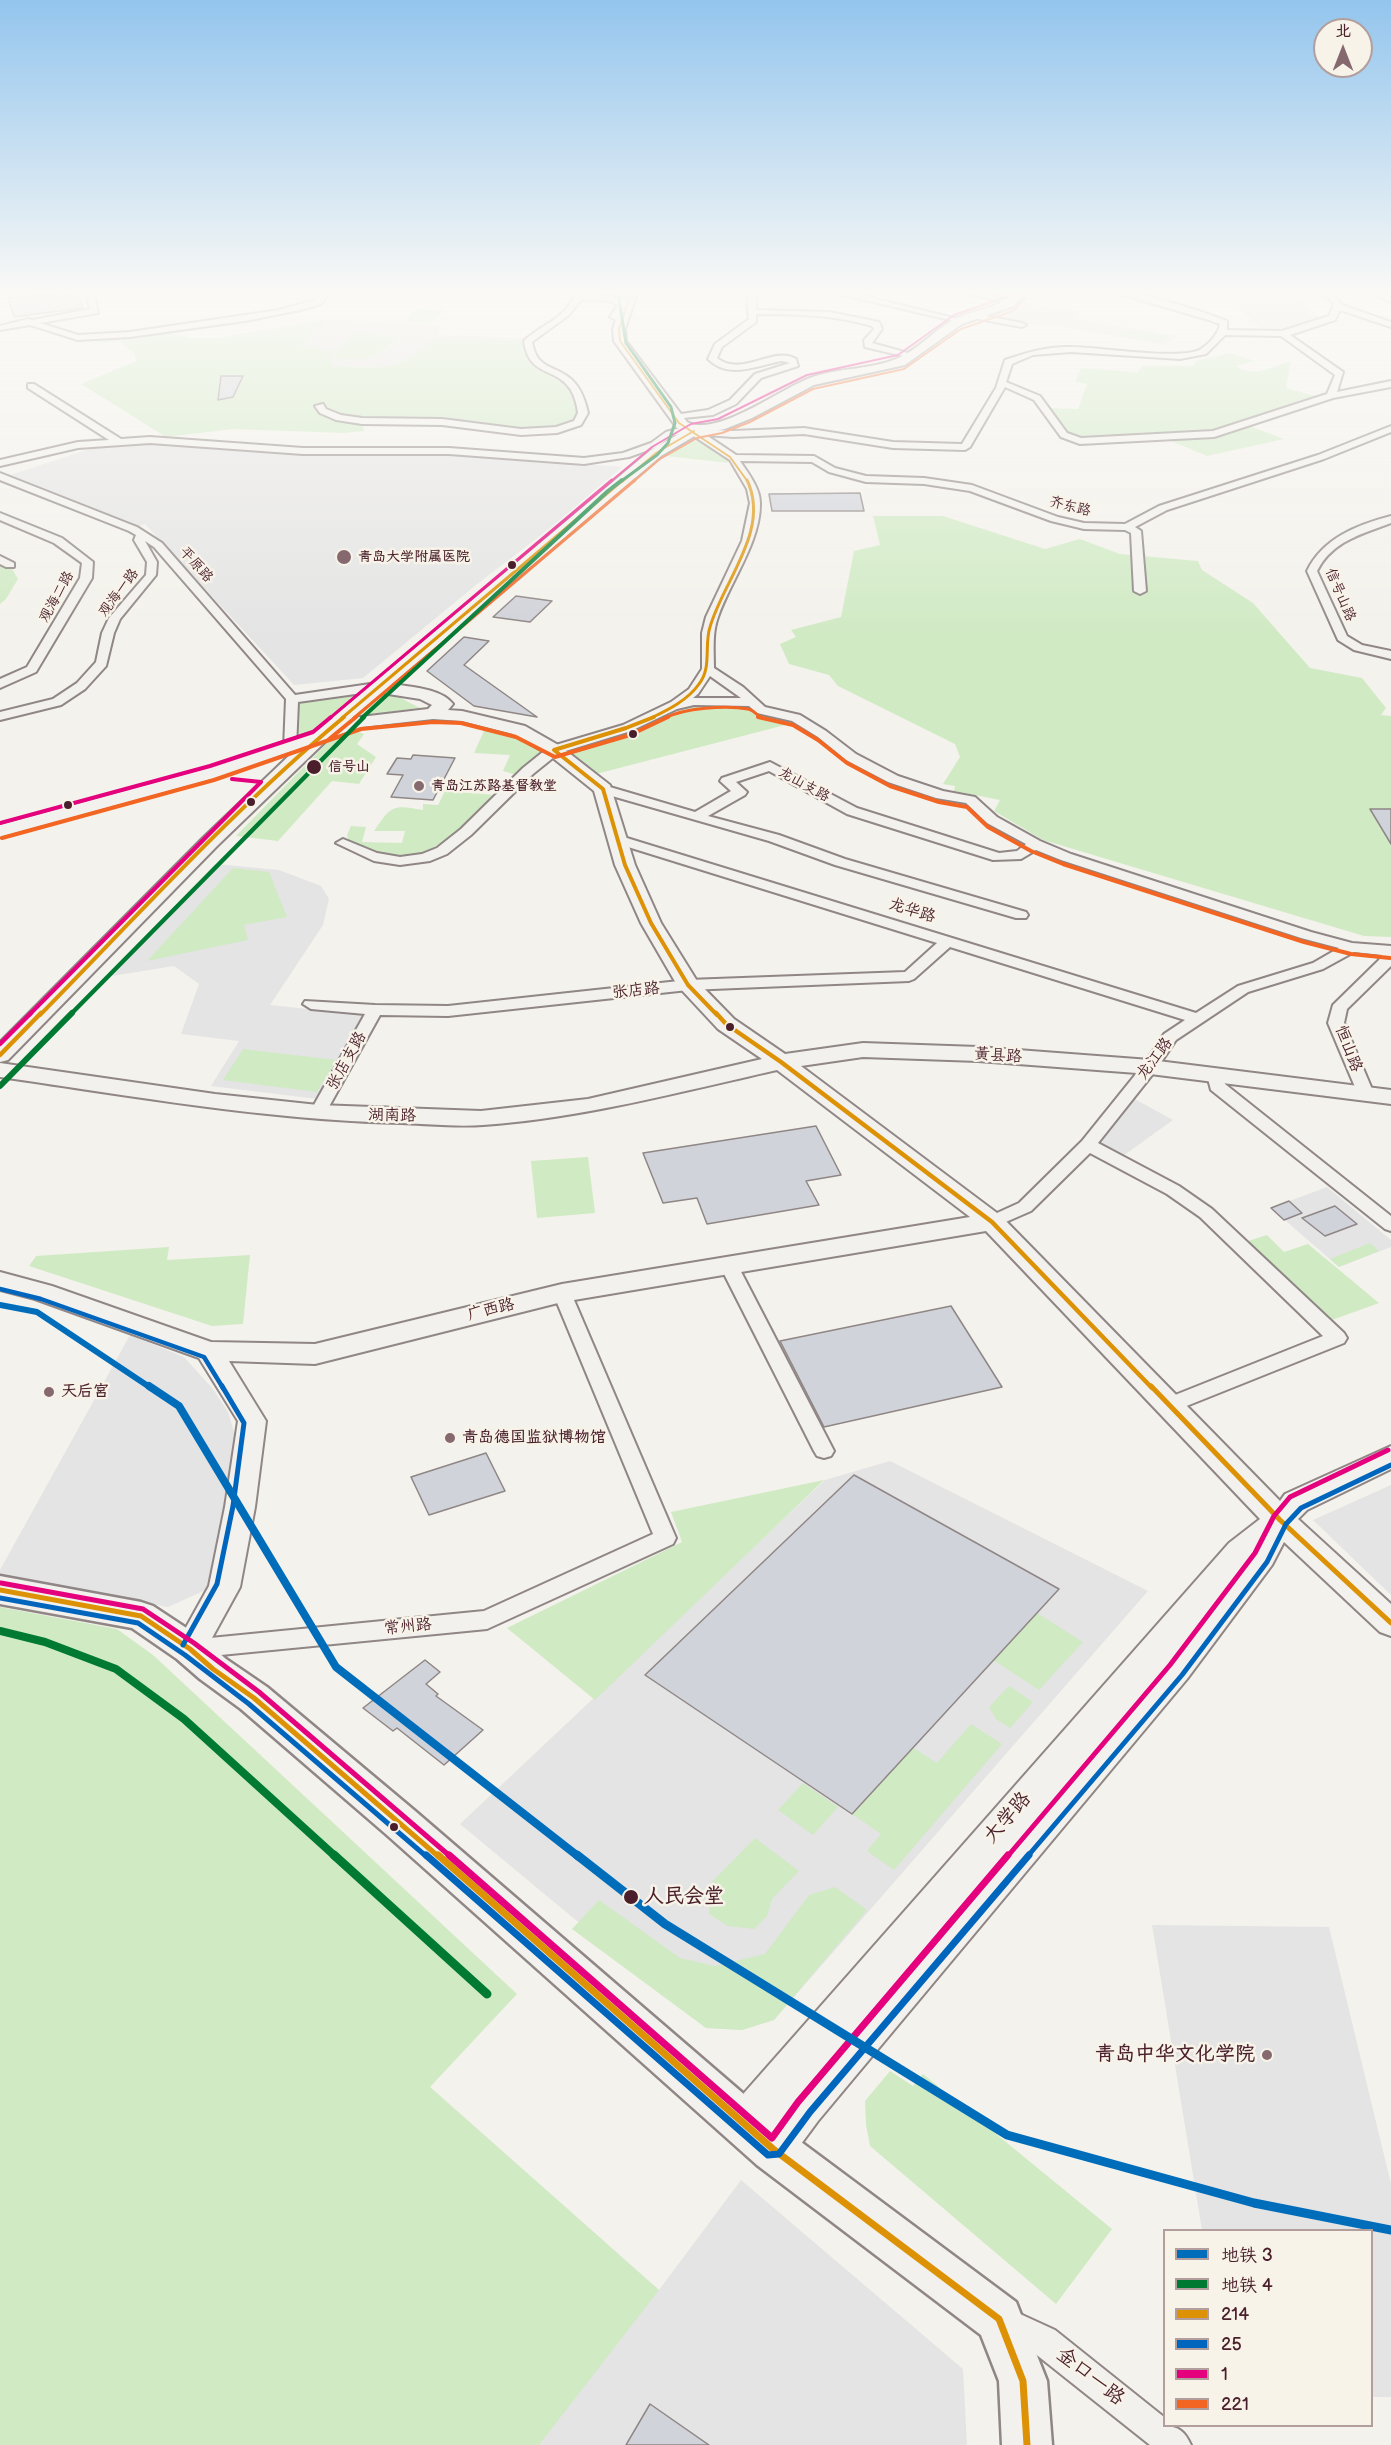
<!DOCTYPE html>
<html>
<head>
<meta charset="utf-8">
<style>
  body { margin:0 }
  #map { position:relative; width:1391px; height:2445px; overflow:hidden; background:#f4f2ec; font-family:"Balsamiq Sans","LXGW WenKai TC",sans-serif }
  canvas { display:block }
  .legend { position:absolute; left:1163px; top:2229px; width:210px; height:198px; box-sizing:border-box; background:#f7f3e8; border:2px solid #b29e9c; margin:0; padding:8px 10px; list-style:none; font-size:18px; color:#4a1f2b }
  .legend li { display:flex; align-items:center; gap:12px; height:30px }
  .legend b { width:30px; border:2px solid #b29e9c }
  .north { position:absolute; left:1313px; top:18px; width:60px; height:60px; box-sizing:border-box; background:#f7f3e8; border:2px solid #b29e9c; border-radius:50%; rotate:0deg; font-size:16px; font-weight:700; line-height:24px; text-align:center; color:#4a1f2b }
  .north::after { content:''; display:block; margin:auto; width:21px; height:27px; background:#86696f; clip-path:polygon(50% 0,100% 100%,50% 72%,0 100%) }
</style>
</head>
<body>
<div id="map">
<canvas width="1391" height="2445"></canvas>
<ul class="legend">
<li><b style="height:8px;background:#006dbb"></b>地铁 3</li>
<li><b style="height:8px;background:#007a33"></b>地铁 4</li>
<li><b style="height:8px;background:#dd9206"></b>214</li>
<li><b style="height:8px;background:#0065bd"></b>25</li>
<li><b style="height:8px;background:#e5007d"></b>1</li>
<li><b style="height:8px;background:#f26522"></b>221</li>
</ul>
<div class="north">北</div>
</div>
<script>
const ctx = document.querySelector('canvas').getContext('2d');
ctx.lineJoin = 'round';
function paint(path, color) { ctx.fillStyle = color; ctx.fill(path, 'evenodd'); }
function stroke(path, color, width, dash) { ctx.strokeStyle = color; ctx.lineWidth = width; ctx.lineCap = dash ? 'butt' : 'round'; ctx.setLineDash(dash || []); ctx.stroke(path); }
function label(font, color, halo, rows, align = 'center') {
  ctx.font = font + ' "Balsamiq Sans","LXGW WenKai TC",sans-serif'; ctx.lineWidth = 5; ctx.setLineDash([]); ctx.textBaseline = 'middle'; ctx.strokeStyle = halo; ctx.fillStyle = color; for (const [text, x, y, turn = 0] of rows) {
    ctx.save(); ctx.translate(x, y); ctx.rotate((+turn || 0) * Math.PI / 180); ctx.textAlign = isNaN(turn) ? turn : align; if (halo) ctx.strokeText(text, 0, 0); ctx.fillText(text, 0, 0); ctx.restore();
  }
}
paint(new Path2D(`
  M1180 293H1293L1320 317 1279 331H1263L1234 303H1204L1194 294Z
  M1024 304 1082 311 1074 319 1178 336 1164 345 1063 327 1021 324 985 315Z
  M326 319 442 325 437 335 532 338 528 341 419 355 386 368 330 366V358L301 346Z
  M140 442 234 449 462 453 622 467 549 529 476 585 363 678 294 685 145 524 138 526 10 475 92 448Z
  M216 864 279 870 321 886 329 899 323 925 270 1005 372 1016 326 1100 211 1086 239 1041 181 1034 199 984 174 966 112 976Z
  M1131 1097 1173 1120 1123 1156 1099 1145 1098 1140Z
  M1327 1187 1391 1240V1247L1339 1267 1271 1208Z
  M130 1335 184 1357 213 1389 228 1412 236 1438 210 1588 168 1607 0 1577V1570Z
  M890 1461 1148 1591 774 2020 742 2030 706 2028 460 1824 825 1480Z
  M1391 1485V1595L1313 1520Z
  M1152 1925 1329 1927 1391 2184V2397H1372V2230H1202Z
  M430 2087 659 2290 741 2180 963 2369 967 2445H97Z`), '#e4e4e4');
paint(new Path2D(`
  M416 309 444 310 432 323 403 322Z
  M326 319 302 345 333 351 331 366C375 367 402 375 433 338L528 341 533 359 572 384 578 396V423C534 438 516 428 473 425 436 423 399 423 362 421L364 431 343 433 233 429 166 437 81 384 136 361 135 354 119 341 98 343 94 340 149 329 192 338H218Z
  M1128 329 1171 336 1160 343 1117 335Z
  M354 333 399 336C378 356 369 362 338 358L334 355 335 351Z
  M1230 353 1255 361 1236 366C1254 378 1272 367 1291 361L1286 388 1315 396 1247 423 1252 427 1284 439 1207 456 1164 438 1071 439 1045 408 1078 409 1087 384 1075 382 1081 368 1137 372 1143 366H1193L1195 361Z
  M690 440 697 441 726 458 729 463 666 456 683 441Z
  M873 516H943L1045 549 1080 539 1120 554 1198 561 1202 570 1253 603 1310 668 1362 678 1386 708 1381 715 1391 716V937L1364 936 1043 840 994 811 1000 800 954 791 955 786 943 784 960 757 955 744 838 686 829 675 789 664 780 644 796 637 791 630 841 617 854 551 880 545Z
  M0 564 10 565 18 579 6 599 0 604Z
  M369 690 316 736 297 739V701Z
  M385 690 420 708 356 716Z
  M693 704H743C758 718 772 714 789 724L596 774 569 752C611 739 655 728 693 704Z
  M498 729 542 751 517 775 503 771 510 755 474 753 484 731Z
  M353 730 364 734 357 744 376 757 359 784 332 781 278 841 236 836 328 742Z
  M445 791 496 795C462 825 426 871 375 854 366 851 358 846 349 842L347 835 351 826 366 827 362 842 402 843 405 831H374C391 806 392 804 423 810V804L438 805Z
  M233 868 269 872 287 917 244 925 248 940 147 961Z
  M243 1049 336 1060 317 1092 223 1080Z
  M588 1157 595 1213 537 1218 531 1161Z
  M1267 1235 1284 1252 1308 1244 1379 1303 1332 1320 1248 1241Z
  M1370 1243 1379 1251 1339 1267 1330 1259Z
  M169 1247 167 1260 250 1255 243 1324 212 1326 29 1266 36 1256Z
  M824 1480 595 1700 507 1628 682 1542 671 1512Z
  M0 1607 117 1629 153 1655 517 1994 430 2087 659 2290 539 2445H0Z
  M1037 1613 1083 1642 1039 1690 993 1660Z
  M1009 1686 1033 1702 1010 1728 996 1719 989 1707Z
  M971 1724 1002 1744 894 1870 867 1851 881 1834 852 1814 912 1747 937 1763Z
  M803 1783 838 1807 813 1835 778 1810Z
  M755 1838 799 1871 772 1899 767 1916 754 1929 728 1926 709 1914 710 1884Z
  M835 1887 867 1910 774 2020 742 2030 706 2028 572 1929 599 1900 680 1958 715 1966 765 1954 809 1895Z
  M890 2071 913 2086 923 2074 1112 2229 1056 2304 870 2146 866 2125 865 2101Z`), '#d0eac4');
const building = new Path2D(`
  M60 294 61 296 77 294 83 308 14 317 8 298Z
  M221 376H243L233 397 218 400Z
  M860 493 864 511H772L769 494Z
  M516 596 552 601 530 622 493 617Z
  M464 637 489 641 464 665 537 717 474 706 427 671Z
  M413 755 455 758 433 800 391 797 403 775 387 774 397 758 411 759Z
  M1370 809H1391V844Z
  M816 1126 841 1175 806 1181 819 1205 707 1224 697 1198 663 1203 643 1153Z
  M1289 1201 1302 1213 1284 1220 1271 1208Z
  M1335 1206 1357 1224 1325 1236 1302 1218Z
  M951 1306 1002 1387 824 1427 780 1341Z
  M486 1453 505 1491 429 1515 411 1477Z
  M854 1475 1059 1589 852 1814 645 1675Z
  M425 1660 440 1672 426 1684 438 1694 436 1696 483 1730 444 1765 397 1728 393 1731 363 1708Z
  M650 2404 709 2445H626Z`);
paint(building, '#d1d3da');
stroke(building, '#8f8685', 1.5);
const street = new Path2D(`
  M86 293H94L98 313 40 323 78 335 130 332 279 310 315 300 320 293 328 294 321 304 305 309 245 321 130 337 78 340 30 325 0 330V326L28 319 32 320 90 309Z
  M575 293 613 297 626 304 619 316 626 321 622 323 610 317 618 305C606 298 594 300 581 300L569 315 532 342C537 370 553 364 571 379 581 388 585 400 588 413L581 425 557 433 521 435 442 425 362 424 336 420 320 413 315 406 323 404 326 409 341 415 362 418 442 419 521 429 556 427 574 421 578 413C577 405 575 397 571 390 556 366 529 378 524 341 540 325 568 318 575 293Z
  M749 293H757L756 310 829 312 879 322 882 329 872 343 915 355 911 358 865 347 864 340 874 329 872 326C834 315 796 314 756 314V322L722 347 717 358C742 378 774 345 796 359L798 366 761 378 736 404 713 415 674 419V415L708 410 730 400 755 374 790 363 782 361C757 365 729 380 708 359L715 344 749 319 747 302Z
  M836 293H852L966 321 962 323Z
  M964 293H982L1016 302 1012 304Z
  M1117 293C1148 293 1198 310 1227 321V330L1282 331 1329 316 1334 304 1323 293H1332L1342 305 1391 322V327L1340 310 1335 320 1290 335 1343 372 1337 392 1391 381V387L1333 398 1214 437 1080 444 1061 437 1034 400 1005 387 970 447 965 450 893 448 804 434 733 437 706 435 736 455 814 456 835 468 866 476 924 478 972 485 1058 517 1084 523 1125 524 1159 506 1318 455 1391 426V432L1324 459 1167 510 1135 527 1141 531 1146 591 1140 594 1134 591 1131 533 1125 530 1084 529 1051 521 970 491 924 484 866 482 829 472 812 462 740 461C748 473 760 488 760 503 761 541 730 582 718 617 712 633 714 651 714 668L743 687 765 707 800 715 826 731 856 754 898 776 943 791 975 797 997 817 1040 841 1071 854 1311 932 1352 943 1391 946V966L1347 1009 1344 1023 1374 1094 1372 1098H1360L1358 1094 1328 1023 1333 1005 1379 960 1382 955 1354 952 1323 969 1248 992 1176 1040 1156 1070 1098 1143 1179 1186 1212 1209 1344 1333 1347 1338 1344 1343 1174 1411 1167 1413 1160 1411 1157 1406 1160 1401 1323 1336 1200 1217 1167 1194 1090 1153 1031 1211 992 1228 986 1226 983 1222 986 1218 1019 1203 1082 1141 1144 1064 1164 1034 1185 1020 950 947 914 979 909 981 688 990 448 1016 380 1015 326 1112 318 1117 312 1116 310 1112 365 1014 311 1009 303 1004 305 1001 375 1005 448 1006 688 980 905 972 937 943 612 842 610 839 617 835 1196 1013 1238 986 1313 963 1339 948 1301 938 1061 860 1036 850 1021 859 993 860 847 814 769 771 736 782 747 792 745 795 708 816 779 835 845 859 1026 912 1028 915 1026 918H1016L835 865 769 841 598 792 596 789 603 785 695 812 731 791 720 781 722 778 770 762 857 808 999 853 1017 851 1026 844 987 823 966 803 936 798 888 782 846 760 818 737 792 721 757 713 749 706 694 705 677 709 631 731 559 753 533 774 471 835 447 854 430 861 400 865 374 861 336 843 343 839 377 853 400 857 422 854 437 848 461 829 523 768 549 747 623 725 671 702 689 689 702 669V633L706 617 742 541 750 503 747 489 730 460 692 435 680 434 672 436 657 447 629 457 584 464 449 454H303L150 443 78 448 0 466V460L78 442 109 440 28 388V384H34L121 439 150 437 303 448H449L584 458 623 453 651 443 666 432 680 428 733 431 804 428 893 442 962 444 996 388 1005 360C1027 352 1049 346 1072 347 1098 347 1183 361 1201 349 1209 344 1219 333 1220 324L1209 320ZM1225 335 1281 336 1335 375 1327 394 1213 431 1081 438 1067 433 1040 396 1006 382 1012 364 1033 355 1071 352 1180 359 1206 354ZM710 676 741 698H693L698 694Z
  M1370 293H1382L1391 297V302Z
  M976 314 1022 323 1026 325 1022 327 973 318 972 316Z
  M0 473 137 527 162 543 295 695 377 683 383 687 377 691 298 702 296 748 295 751H285L284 748 286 699 154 547 145 541 157 562 156 575 120 619 114 633 106 666 85 689 61 705 0 720V712L53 699 77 683 96 662 102 633 109 618 146 575 147 562 134 540 136 535 129 531 0 480Z
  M0 513 62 538 93 562 92 578 36 672 0 688V679L27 667 80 578 82 563 54 543 0 520Z
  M1391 516V523C1362 534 1332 541 1317 571L1347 636 1362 645 1391 651V659L1354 650 1338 640 1307 571C1323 538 1357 525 1391 516Z
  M0 556 14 563V567H6L0 564Z
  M1215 1070 1221 1072 1225 1084 1391 1216V1231L1385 1229 1211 1090 1207 1075Z
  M728 1258 735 1260 737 1264 834 1451 831 1456 824 1458 817 1456 814 1451 719 1264 721 1260Z
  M562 1287 569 1289 571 1293 676 1538 673 1544 487 1629 190 1658 182 1655 179 1649 182 1643 190 1640 484 1611 653 1534 553 1293 555 1289Z
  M1007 2308 1055 2330 1164 2417V2426C1179 2426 1185 2432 1191 2445H1150L1033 2352 996 2334 992 2323 996 2312Z`);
const secondary = new Path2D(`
  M625 293H637L625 329 626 341 687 422C715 437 775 393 803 381 832 367 867 371 896 359 917 351 933 331 953 320 972 309 998 310 1014 293H1026L1014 306 962 324 905 365 814 385 752 418 725 429 698 434 661 456 392 684C410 687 441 688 453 704L448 710 462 711 525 726 560 746 610 785 635 865 661 923 697 981 734 1019 785 1054 863 1043 978 1047 1150 1060 1391 1090V1104L1150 1074 978 1061 863 1057 801 1066 1001 1216 1280 1501 1285 1494 1391 1446V1469L1307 1510 1298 1519 1391 1604V1636L1380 1632 1284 1542 1272 1565 1187 1679 818 2121 787 2163 773 2169 759 2163 753 2149 758 2136 744 2142 730 2137 724 2123 730 2109 1229 1543 1260 1519 986 1231 562 1302 315 1364 229 1361 266 1421 255 1507 240 1587 201 1658 190 1662 179 1658 174 1649 209 1586 225 1507 238 1421 199 1358 35 1299 0 1290V1272L52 1286 211 1342 315 1344 562 1284 970 1217 777 1070C679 1092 583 1118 483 1125 456 1127 428 1124 401 1123 266 1120 133 1096 0 1077V1063L215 1094 318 1105 481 1111 588 1099 762 1059 718 1029 677 985 641 923 615 865 594 791 548 754 513 734 462 721 433 719 362 727 328 739 217 846 8 1060 0 1062V1042L203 838 295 750 219 777 0 837V825L205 769 316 731 651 450 684 431 677 428 614 341 613 329ZM382 693 420 699 432 705 428 709 352 718Z`);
const primary = new Path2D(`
  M0 1576 141 1602 153 1606 203 1639 226 1659 267 1687 415 1811 789 2133 1016 2302 1047 2381 1052 2445H1002L999 2381 981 2335 757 2165 387 1835 241 1709 200 1679 177 1659 132 1628 0 1604Z`);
stroke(street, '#8f8685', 4);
stroke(secondary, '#8f8685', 4);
stroke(primary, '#8f8685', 5);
paint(street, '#f2f1ed');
paint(secondary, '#f2f1ed');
paint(primary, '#f2f1ed');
stroke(new Path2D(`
  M631 293 619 329 620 341 679 423 730 457 748 482
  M622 482 656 453 694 431`), '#dd9206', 2);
stroke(new Path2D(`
  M342 718 623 480
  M651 718C668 710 688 700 699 684 712 668 704 645 710 627 723 581 771 530 747 480`), '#dd9206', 3);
stroke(new Path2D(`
  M554 750 603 789 625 865 651 923 688 985 717 1015
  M554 750 626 728 654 717
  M40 1015C139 914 235 808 344 717`), '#dd9206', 4);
stroke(new Path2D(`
  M716 1013 726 1024 781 1062 992 1222 1152 1388
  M0 1055 41 1013`), '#dd9206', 4.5);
stroke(new Path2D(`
  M1151 1386 1280 1520 1391 1623
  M0 1590 141 1616 190 1649 213 1669 254 1698 439 1857`), '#dd9206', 5);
stroke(new Path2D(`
  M438 1855 773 2149 999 2319 1023 2381 1027 2445`), '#dd9206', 7);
stroke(new Path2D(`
  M0 1289 41 1299 204 1357 223 1388`), '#0065bd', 4.5);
stroke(new Path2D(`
  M0 1598 138 1623 185 1655 249 1704 427 1857
  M183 1645 217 1584 233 1506 244 1423 222 1386
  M1027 1857 1182 1675 1267 1562 1286 1524 1301 1508 1391 1465`), '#0065bd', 5);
stroke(new Path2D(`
  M426 1855 768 2155 779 2154 810 2112 1029 1855`), '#0065bd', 7);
stroke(new Path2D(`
  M610 482 652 447 691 424 718 419 807 375 898 355 954 315 1006 297 1010 293`), '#e5007d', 2);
stroke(new Path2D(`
  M330 718 612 480`), '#e5007d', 3);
stroke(new Path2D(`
  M0 823 210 766 313 732 331 717
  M29 1015 261 782 232 779`), '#e5007d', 4);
stroke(new Path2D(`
  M0 1044 31 1013`), '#e5007d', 4.5);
stroke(new Path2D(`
  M1 1583 143 1609 194 1643 259 1692 451 1857
  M1007 1857 1170 1665 1255 1553 1274 1516 1290 1497 1388 1450`), '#e5007d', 5);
stroke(new Path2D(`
  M449 1855 772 2138 798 2102 1008 1855`), '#e5007d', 7);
stroke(new Path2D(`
  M633 482 660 459 697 438 722 433 750 422 813 389 904 369 961 329 1013 311 1026 298`), '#f26522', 2);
stroke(new Path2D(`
  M354 718 635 480
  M665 718C684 708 726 705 748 709 754 710 757 716 763 718`), '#f26522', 3);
stroke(new Path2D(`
  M758 717 793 725 818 740 847 763 890 786 939 802 967 807 988 827 1031 851 1063 864 1304 942 1351 954 1390 958
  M328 740 356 717
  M2 838 214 780 361 729 433 722 461 723 516 737 555 757 630 735 668 717`), '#f26522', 4);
stroke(new Path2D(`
  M0 1305 37 1312 151 1388`), '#006dbb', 6);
stroke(new Path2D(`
  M149 1386 179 1406 336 1667 579 1857`), '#006dbb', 8);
stroke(new Path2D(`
  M577 1855 665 1924 1007 2135 1254 2203 1391 2230`), '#006dbb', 9);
stroke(new Path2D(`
  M618 293 626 343 671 407 675 423 668 443 657 455 620 482`), '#007a33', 3);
stroke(new Path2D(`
  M362 718 608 491 622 480`), '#007a33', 4);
stroke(new Path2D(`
  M70 1015 364 717`), '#007a33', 4.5);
stroke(new Path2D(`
  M0 1086 72 1013`), '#007a33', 6);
stroke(new Path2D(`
  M0 1631 45 1642 116 1669 184 1719 336 1857`), '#007a33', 8);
stroke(new Path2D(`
  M334 1855 487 1994`), '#007a33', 9);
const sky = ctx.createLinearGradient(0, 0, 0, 636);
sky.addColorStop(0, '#93c5ed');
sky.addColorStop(0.46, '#faf9f6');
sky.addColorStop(1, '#faf9f600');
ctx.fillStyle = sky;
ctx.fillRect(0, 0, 1391, 636);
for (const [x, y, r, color] of [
  [344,557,8,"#86696f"],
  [512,565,5,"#4a1f2b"],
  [633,734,5,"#4a1f2b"],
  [314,767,8,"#4a1f2b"],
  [419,786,6,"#86696f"],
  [251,802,5,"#4a1f2b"],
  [68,805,5,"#4a1f2b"],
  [730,1027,5,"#4a1f2b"],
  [49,1392,6,"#86696f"],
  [450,1438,6,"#86696f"],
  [394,1827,5,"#4a1f2b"],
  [631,1897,8,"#4a1f2b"],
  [1267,2055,6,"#86696f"]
]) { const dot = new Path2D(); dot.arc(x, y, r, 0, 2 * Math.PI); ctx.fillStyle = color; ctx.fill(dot); stroke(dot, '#f7f3e8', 2); }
label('14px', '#4a1f2b', '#f7f3e8', [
  ["齐东路",1070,507,14],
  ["平原路",196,565,48],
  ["观海一路",119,593,-53],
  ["信号山路",1340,595,67],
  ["观海二路",57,597,-61],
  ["龙山支路",804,785,29]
]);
label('bold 14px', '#4a1f2b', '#f7f3e8', [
  ["青岛大学附属医院",358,557],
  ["青岛江苏路基督教堂",431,786]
], 'left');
label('bold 14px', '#4a1f2b', '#f7f3e8', [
  ["信号山",328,767]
], 'left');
label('16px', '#4a1f2b', '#f7f3e8', [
  ["龙华路",912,911,17],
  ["张店路",636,991,-6],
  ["恒山路",1348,1049,69],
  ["黄县路",998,1056,4],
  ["龙江路",1155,1059,-53],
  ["张店支路",347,1061,-61],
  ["湖南路",392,1116,1],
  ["广西路",491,1310,-14],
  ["常州路",408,1627,-6]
]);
label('bold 16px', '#4a1f2b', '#f7f3e8', [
  ["天后宫",61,1392],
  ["青岛德国监狱博物馆",462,1438]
], 'left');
label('20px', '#4a1f2b', '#f7f3e8', [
  ["大学路",1008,1818,-49],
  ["金口一路",1090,2377,38]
]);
label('bold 20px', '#4a1f2b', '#f7f3e8', [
  ["人民会堂",644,1897]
], 'left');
label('bold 20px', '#4a1f2b', '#f7f3e8', [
  ["青岛中华文化学院",1255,2055]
], 'right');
</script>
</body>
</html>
